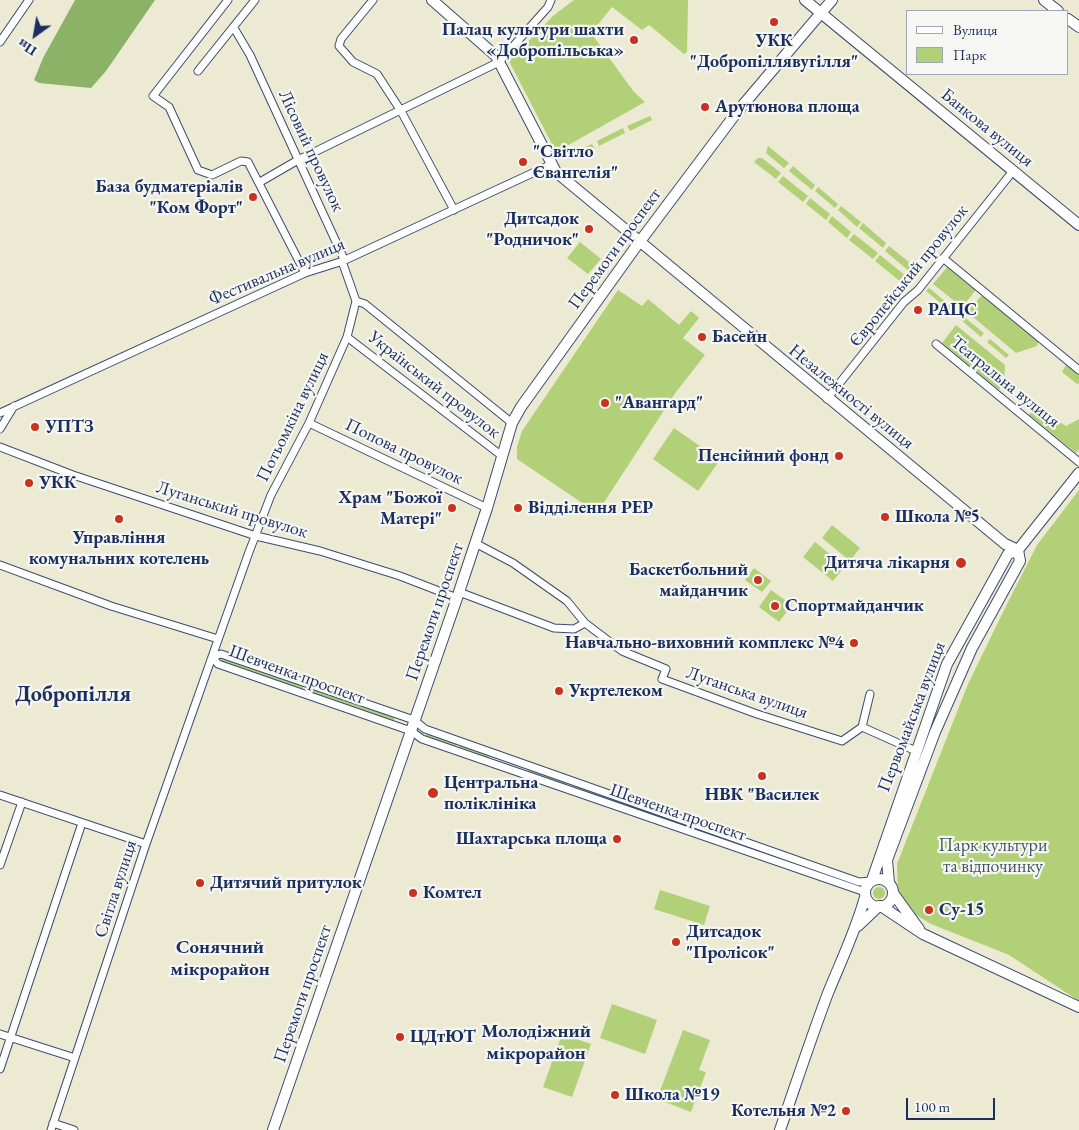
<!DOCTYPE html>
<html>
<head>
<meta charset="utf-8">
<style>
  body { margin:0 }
  #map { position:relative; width:1079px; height:1130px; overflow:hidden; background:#edead4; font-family:"EB Garamond",serif }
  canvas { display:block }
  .legend { position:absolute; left:906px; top:10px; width:162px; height:65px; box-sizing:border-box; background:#f6f6f2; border:1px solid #9ea6b7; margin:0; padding:6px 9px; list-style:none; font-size:15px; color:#1b2f5e }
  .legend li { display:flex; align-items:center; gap:10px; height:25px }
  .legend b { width:25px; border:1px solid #9ea6b7 }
  .north { position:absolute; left:10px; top:10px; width:50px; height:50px; -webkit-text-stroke:4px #f6f6f2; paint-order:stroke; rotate:212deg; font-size:14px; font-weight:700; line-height:20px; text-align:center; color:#1b2f5e }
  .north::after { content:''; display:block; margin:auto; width:18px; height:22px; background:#1b2f5e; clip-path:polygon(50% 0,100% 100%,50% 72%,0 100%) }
  .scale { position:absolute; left:906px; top:1098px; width:89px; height:22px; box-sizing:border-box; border:2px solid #1b2f5e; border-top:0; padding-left:6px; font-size:15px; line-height:18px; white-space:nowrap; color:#1b2f5e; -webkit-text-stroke:4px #f6f6f2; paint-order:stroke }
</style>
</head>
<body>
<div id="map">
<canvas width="1079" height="1130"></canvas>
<ul class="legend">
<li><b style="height:6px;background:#fff"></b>Вулиця</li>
<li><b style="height:14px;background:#b1d078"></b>Парк</li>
</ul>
<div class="north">Пн</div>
<div class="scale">100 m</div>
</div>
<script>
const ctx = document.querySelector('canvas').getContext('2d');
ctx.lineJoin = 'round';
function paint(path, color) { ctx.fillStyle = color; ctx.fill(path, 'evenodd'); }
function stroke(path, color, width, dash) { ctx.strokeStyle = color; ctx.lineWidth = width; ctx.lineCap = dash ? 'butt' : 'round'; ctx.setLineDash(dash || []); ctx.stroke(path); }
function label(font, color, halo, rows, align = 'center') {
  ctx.font = font + ' "EB Garamond",serif'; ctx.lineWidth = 4.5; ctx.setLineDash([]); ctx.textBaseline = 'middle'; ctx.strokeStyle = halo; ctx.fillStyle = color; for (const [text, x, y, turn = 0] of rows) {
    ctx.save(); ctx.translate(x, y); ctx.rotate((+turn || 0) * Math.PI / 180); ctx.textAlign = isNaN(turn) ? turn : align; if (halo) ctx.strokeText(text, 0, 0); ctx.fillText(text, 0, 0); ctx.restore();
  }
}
paint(new Path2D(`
  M574 0H688L687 52 684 54 649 25 642 30 612 7 591 33 634 92 645 102 556 152 509 61 554 15Z
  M650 116 652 120 630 131 627 126Z
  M623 128 625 133 599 146 597 141Z
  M592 144 594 148 568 160 566 156Z
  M768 146 789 163 784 168 766 153Z
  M758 158H762L781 173 776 179 754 162Z
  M793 166 815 185 812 190 789 171Z
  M783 176 808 196 803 202 778 182Z
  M818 187 838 204 835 208 815 191Z
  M810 198 830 214 826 220 806 204Z
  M841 206 861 222 857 227 838 210Z
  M832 216 851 232 847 238 828 222Z
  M863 223 886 243 883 248 859 228Z
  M854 234 878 253 873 259 849 240Z
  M580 242 601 259 588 274 567 258Z
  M889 246 920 271 915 276 885 251Z
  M880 255 912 281 907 287 875 261Z
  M948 266 976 290 962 307 933 284Z
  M929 288 958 312 955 315 926 291Z
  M618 290 642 306 648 299 679 325 691 311 699 318 683 338 705 355 676 392 597 513 517 459V447L522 431Z
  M983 294 1039 340 1037 346 1016 353 967 312Z
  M964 317 984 333 981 337 961 320Z
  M956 325 1005 365 1004 381 999 390 942 343Z
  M990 339 1009 355 1006 358 987 342Z
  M1066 365 1079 374V383L1077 384 1062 372Z
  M1034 408 1054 425 1058 421 1066 426 1079 419V450L1076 453 1029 415Z
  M674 428 720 460 698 491 653 459Z
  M1079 490V1001L1009 955 931 924 911 912 898 893 897 864 968 684 1007 604 1037 545Z
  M832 525 860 548 850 561 822 538Z
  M815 542 845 566 833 581 803 557Z
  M754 568 771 581 762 592 745 580Z
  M771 590 792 605 779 622 759 607Z
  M222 657 304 685 302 690 220 662Z
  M310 688 395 717 393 722 308 692Z
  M427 733 457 744 456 747 425 737Z
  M460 745 489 755 488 759 458 748Z
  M529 769 567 782 566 786 528 774Z
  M575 785 680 822 679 825 574 789Z
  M692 826 757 849 756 852 691 830Z
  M761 850 856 883 855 887 760 854Z
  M873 893a6 6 0 1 1 12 0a6 6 0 1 1-12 0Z
  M660 890 710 906 704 925 654 909Z
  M612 1004 657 1020 645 1054 600 1038Z
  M683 1030 710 1040 699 1070 706 1072 691 1112 657 1099Z
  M562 1034 591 1044 572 1097 543 1087Z`), '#b1d078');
paint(new Path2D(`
  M75 0H155L106 71 91 88 39 83 34 80 43 58Z`), '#8cb268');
const street = new Path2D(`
  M228 0 153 96 169 107 198 170 212 175 241 161 248 162 305 273
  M373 0 341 39 339 46 353 62 377 74 401 111 454 210
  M234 28 250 55 343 257V264L356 301 365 304 512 423
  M0 42 29 0
  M198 71 255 0
  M260 182 298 160 499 62 548 7 551 0
  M943 258 1079 370
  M347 337 502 456
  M936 344 1079 462
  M827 399 904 302 918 290 1013 171
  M0 413 305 273 343 261 552 164
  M309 423 487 508
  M0 429 14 406
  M0 447 73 475 256 536 320 551 400 576 457 598
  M475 543 513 563 567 601 585 623 622 651 666 669 662 679 757 714 842 741 862 727 916 751
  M0 565 111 606 218 639
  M459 592 554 628 574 629 585 623
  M212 657 221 654 414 720 425 729 859 882 870 881
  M212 657 218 664 411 731 422 739 865 892
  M862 727 870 694
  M0 795 146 844
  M0 865 22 802
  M0 1034 75 1058
  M0 1069 82 823
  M53 1123 74 1130
  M51 1130 146 844 249 552 271 495 309 423 347 337 356 301`);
const secondary = new Path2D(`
  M432 0 496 56 556 172 1005 544 1018 550
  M805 0 1079 225
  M1044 0 1058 11
  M1068 19 1079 27
  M865 893a14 14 0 1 1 28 0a14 14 0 1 1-28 0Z
  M872 880 947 664 1008 554 1018 550 1079 473
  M889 883 887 860 935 732 972 648 1020 561 1018 550
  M893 893 919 929
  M881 906 923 934 1079 1007
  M858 926 879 906
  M273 1130 457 598 487 508 512 423 521 407 635 248 737 112 832 0
  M780 1130C796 1084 811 1038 828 993 841 961 856 930 865 897`);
stroke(street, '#3a4b70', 9);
stroke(secondary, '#3a4b70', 12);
stroke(street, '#fff', 7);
stroke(secondary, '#fff', 10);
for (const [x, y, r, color] of [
  [774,22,5,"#c8321e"],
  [634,40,5,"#c8321e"],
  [705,107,5,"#c8321e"],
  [523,162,5,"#c8321e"],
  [253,197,5,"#c8321e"],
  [589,229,5,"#c8321e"],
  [918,310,5,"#c8321e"],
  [702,337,5,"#c8321e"],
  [605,403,5,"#c8321e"],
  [35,427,5,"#c8321e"],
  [839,456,5,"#c8321e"],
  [29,483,5,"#c8321e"],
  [452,508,5,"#c8321e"],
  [518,508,5,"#c8321e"],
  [885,517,5,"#c8321e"],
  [119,519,5,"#c8321e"],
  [961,563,6,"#c8321e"],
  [758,580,5,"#c8321e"],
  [775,606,5,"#c8321e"],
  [854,643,5,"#c8321e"],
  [559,691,5,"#c8321e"],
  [762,776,5,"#c8321e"],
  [433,793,6,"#c8321e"],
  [617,839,5,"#c8321e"],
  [200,883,5,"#c8321e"],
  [413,893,5,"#c8321e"],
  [929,910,5,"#c8321e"],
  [676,942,5,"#c8321e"],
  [400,1037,5,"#c8321e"],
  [615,1095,5,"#c8321e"],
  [846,1111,5,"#c8321e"]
]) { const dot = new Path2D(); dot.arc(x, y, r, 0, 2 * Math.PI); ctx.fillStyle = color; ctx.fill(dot); stroke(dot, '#f6f6f2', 2); }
label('bold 18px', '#1b2f5e', '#f6f6f2', [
  ["Палац культури шахти",624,30,"right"],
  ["«Добропільська»",624,51,"right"],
  ["УКК",774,41,"center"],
  ["\"Добропіллявугілля\"",774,62,"center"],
  ["Арутюнова площа",715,107],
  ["\"Світло",533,152],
  ["Євангелія\"",533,173],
  ["База будматеріалів",243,187,"right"],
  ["\"Ком Форт\"",243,208,"right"],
  ["Дитсадок",579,219,"right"],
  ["\"Родничок\"",579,240,"right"],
  ["РАЦС",928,310],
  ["Басейн",712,337],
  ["\"Авангард\"",615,403],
  ["УПТЗ",45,427],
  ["Пенсійний фонд",829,456,"right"],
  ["УКК",39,483],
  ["Храм \"Божої",442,498,"right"],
  ["Матері\"",442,519,"right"],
  ["Відділення РЕР",528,508],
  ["Школа №5",895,517],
  ["Управління",119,538,"center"],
  ["комунальних котелень",119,559,"center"],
  ["Дитяча лікарня",950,563,"right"],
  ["Баскетбольний",748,570,"right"],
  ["майданчик",748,591,"right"],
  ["Спортмайданчик",785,606],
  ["Навчально-виховний комплекс №4",844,643,"right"],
  ["Укртелеком",569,691],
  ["Центральна",444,783],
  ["поліклініка",444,804],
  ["НВК \"Василек",762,795,"center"],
  ["Шахтарська площа",607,839,"right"],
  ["Дитячий притулок",210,883],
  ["Комтел",423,893],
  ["Су-15",939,910],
  ["Дитсадок",686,932],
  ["\"Пролісок\"",686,953],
  ["ЦДтЮТ",410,1037],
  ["Школа №19",625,1095],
  ["Котельня №2",836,1111,"right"]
], 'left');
label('18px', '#1b2f5e', '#f6f6f2', [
  ["Банкова вулиця",987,128,39],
  ["Лісовий провулок",311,151,65],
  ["Перемоги проспект",615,249,-54],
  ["Фестивальна вулиця",277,272,-23],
  ["Європейський провулок",909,276,-51],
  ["Театральна вулиця",1005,382,39],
  ["Український провулок",434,385,38],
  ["Незалежності вулиця",851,397,39],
  ["Потьомкіна вулиця",293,417,-64],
  ["Попова провулок",404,452,26],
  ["Луганський провулок",232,510,17],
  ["Перемоги проспект",435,612,-71],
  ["Шевченка проспект",297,675,20],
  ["Луганська вулиця",747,693,19],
  ["Первомайська вулиця",912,717,-69],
  ["Шевченка проспект",678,813,19],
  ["Світла вулиця",116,889,-72],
  ["Перемоги проспект",303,994,-71]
]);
label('18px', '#405764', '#f6f6f2', [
  ["Парк культури",993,846],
  ["та відпочинку",993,867]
]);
label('bold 19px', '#1b2f5e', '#f6f6f2', [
  ["Сонячний",220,948],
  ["мікрорайон",220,970],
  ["Молодіжний",536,1032],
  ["мікрорайон",536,1054]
]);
label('bold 22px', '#1b2f5e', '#f6f6f2', [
  ["Добропілля",73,695]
]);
</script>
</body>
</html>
